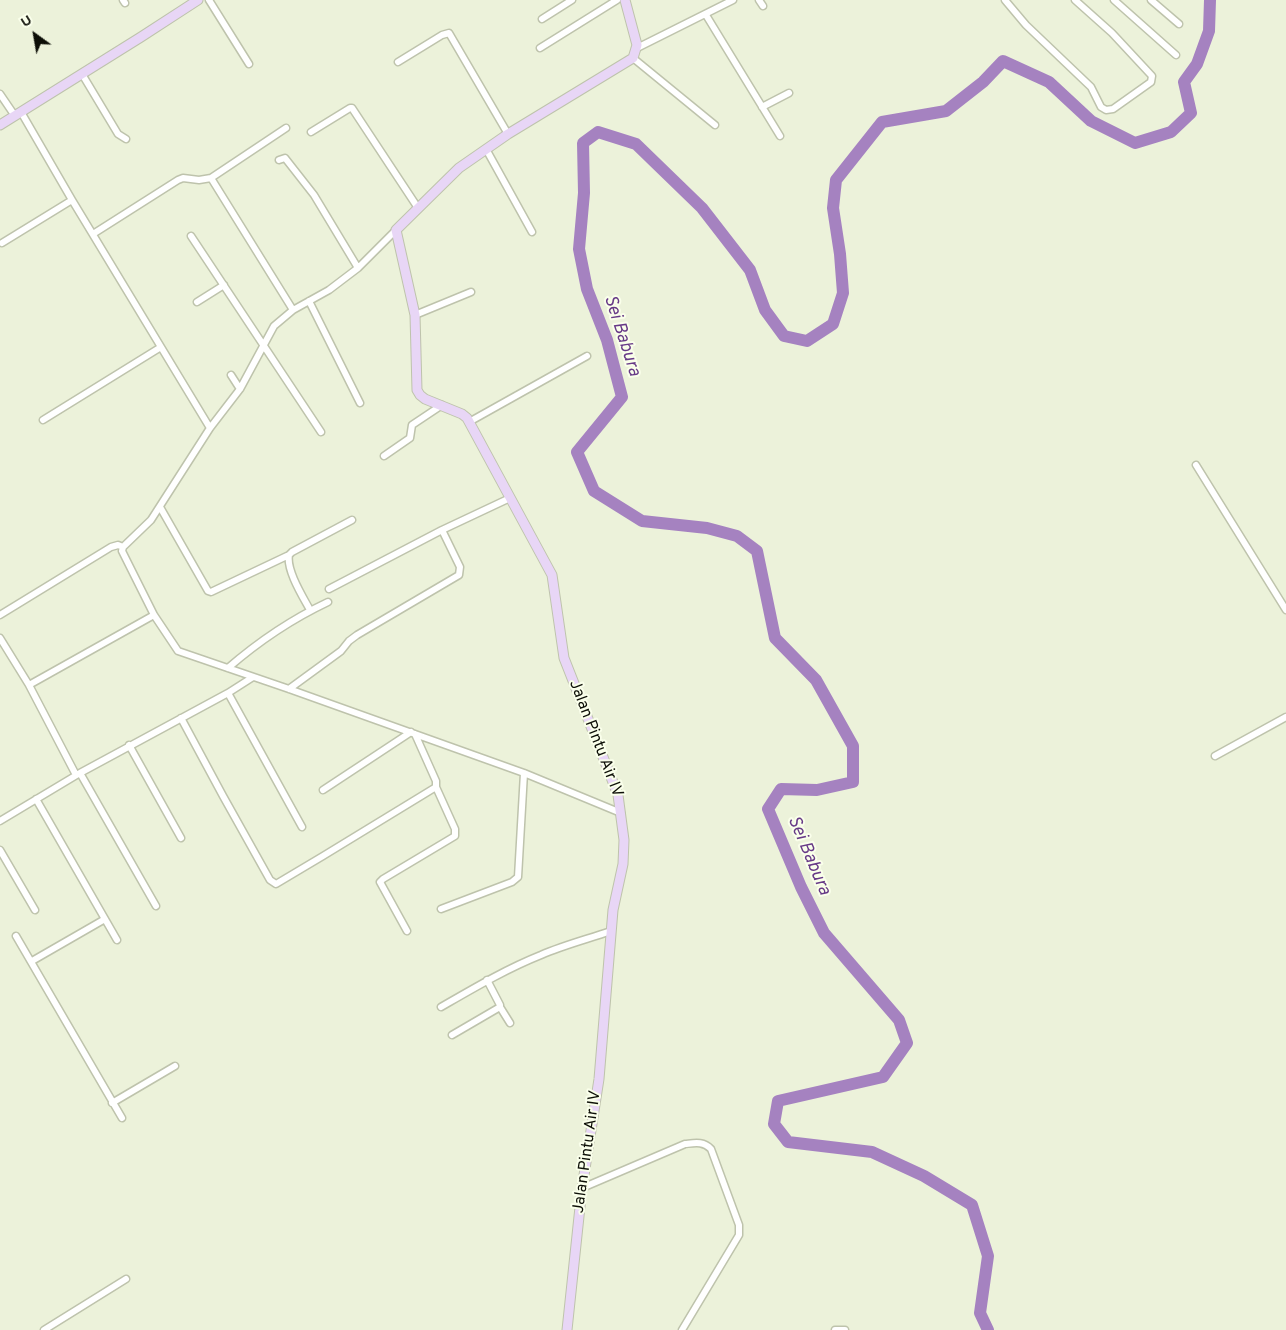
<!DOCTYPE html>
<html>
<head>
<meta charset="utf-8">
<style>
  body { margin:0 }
  #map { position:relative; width:1286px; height:1330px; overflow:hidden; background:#ecf2da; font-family:Overpass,sans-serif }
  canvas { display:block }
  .north { position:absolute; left:10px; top:10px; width:50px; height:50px; -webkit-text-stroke:4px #faffeb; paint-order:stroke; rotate:328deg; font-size:14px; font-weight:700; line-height:20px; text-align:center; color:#0d0f07 }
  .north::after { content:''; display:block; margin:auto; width:18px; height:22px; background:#0d0f07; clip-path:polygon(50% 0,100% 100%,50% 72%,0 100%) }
</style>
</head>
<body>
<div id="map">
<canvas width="1286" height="1330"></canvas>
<div class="north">U</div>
</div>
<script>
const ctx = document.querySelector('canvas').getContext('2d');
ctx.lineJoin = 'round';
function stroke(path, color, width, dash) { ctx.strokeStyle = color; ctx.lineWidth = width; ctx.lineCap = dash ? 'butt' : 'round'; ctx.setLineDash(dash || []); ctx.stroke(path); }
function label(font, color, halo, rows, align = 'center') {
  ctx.font = font + ' Overpass,sans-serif'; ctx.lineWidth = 4; ctx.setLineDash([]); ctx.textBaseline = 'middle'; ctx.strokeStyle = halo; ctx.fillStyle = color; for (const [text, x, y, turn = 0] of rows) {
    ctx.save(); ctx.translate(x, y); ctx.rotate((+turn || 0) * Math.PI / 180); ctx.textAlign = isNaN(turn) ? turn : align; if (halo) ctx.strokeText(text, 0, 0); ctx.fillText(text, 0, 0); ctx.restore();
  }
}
stroke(new Path2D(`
  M988 1330 980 1313 988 1256 972 1205 924 1176 872 1152 788 1142 774 1124 778 1101 883 1077 907 1043 899 1020 824 933 801 887 768 809 781 789 817 790 853 782V746L816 680 775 638 757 551 737 536 707 528 642 521 594 491 577 452 622 397 607 340 587 289 579 249 584 193 583 143 598 132 636 144 702 208 750 270 765 310 784 336 807 341 833 324 843 293 840 254 833 208 836 180 882 122 946 111 983 82 1003 61 1049 82 1091 121 1135 143 1171 132 1191 113 1184 82 1197 64 1209 31 1210 0`), '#a582c0', 12);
const street = new Path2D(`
  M123 0 125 3
  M209 0 249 64
  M759 0 763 6
  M1005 0 1026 25 1091 87 1101 107 1106 110 1113 109 1151 82 1152 76 1112 33 1075 0
  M1114 0 1176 55
  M1151 0 1179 24
  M706 15 780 136
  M542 19 572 0
  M540 48 617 0
  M637 48 733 0
  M633 58 715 125
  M398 62 442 35 449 33 508 134
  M82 74 118 134 126 139
  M0 94 15 116
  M762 107 789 93
  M21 112 72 200 210 428
  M311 132 350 108H352L418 208
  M486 149 532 232
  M279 160 285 158 314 195 358 268
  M211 178 293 310
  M396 230 358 268 329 290 293 310 274 326 240 389 210 428 151 520 123 547 122 551 154 615 178 651 289 689 524 773 621 813
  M93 234 178 180 183 178 199 180 211 178 286 128
  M191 236 321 432
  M2 243 72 200
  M309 301 360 403
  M197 302 224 285
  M415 315 471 292
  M231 375 240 389
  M43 420 161 347
  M469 422 587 356
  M384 456 410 438 412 425 442 405
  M1196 465 1286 610
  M160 507 208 591 211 592 289 555 292 552 352 520
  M289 555C286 570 303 597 310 610
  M329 589 442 530 510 498
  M0 615 111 547 118 545 123 547
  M0 638 29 685 76 775
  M228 668C258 642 292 619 328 602
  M29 685 154 615
  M289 689 341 651 349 641 357 635 459 575 460 567 442 530
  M228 693 302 827
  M181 718 223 796 270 880 276 884 323 856 436 787V781L415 734
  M129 745 181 838
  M1215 756 1286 717
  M80 773 156 906
  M323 790 411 732
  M36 799 117 940
  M0 821 80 773 228 693 253 677
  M0 850 35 910
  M441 909 512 882 518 877 524 773
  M407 931 380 882 383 879 455 836V829L436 787
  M16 936 122 1118
  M32 961 105 919
  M441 1007C474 988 506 969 541 955 564 945 588 939 611 931
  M500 1007 510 1023
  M452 1035 500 1007V1005L487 980
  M112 1103 175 1066
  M582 1188 685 1144C695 1143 703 1141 711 1149L739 1225V1235L682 1330
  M44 1330 126 1279
  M835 1330H845`);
const secondary = new Path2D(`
  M0 125 141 37 198 0
  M567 1330 582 1188 599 1079 613 910 623 864 624 840 618 795 564 658 552 575 467 418 462 414 425 399 420 395 417 390 415 315 396 230 459 168 508 134 633 58 637 45 625 0`);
stroke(street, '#bec3ac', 9);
stroke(secondary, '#bec3ac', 11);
stroke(street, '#fff', 6);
stroke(secondary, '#e8d6f6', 9);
label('16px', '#0d0f07', '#faffeb', [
  ["Jalan Pintu Air IV",595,739,69],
  ["Jalan Pintu Air IV",588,1152,-82]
]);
label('italic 18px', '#673a87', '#faffeb', [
  ["Sei Babura",621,336,72],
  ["Sei Babura",808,856,67]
]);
</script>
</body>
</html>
